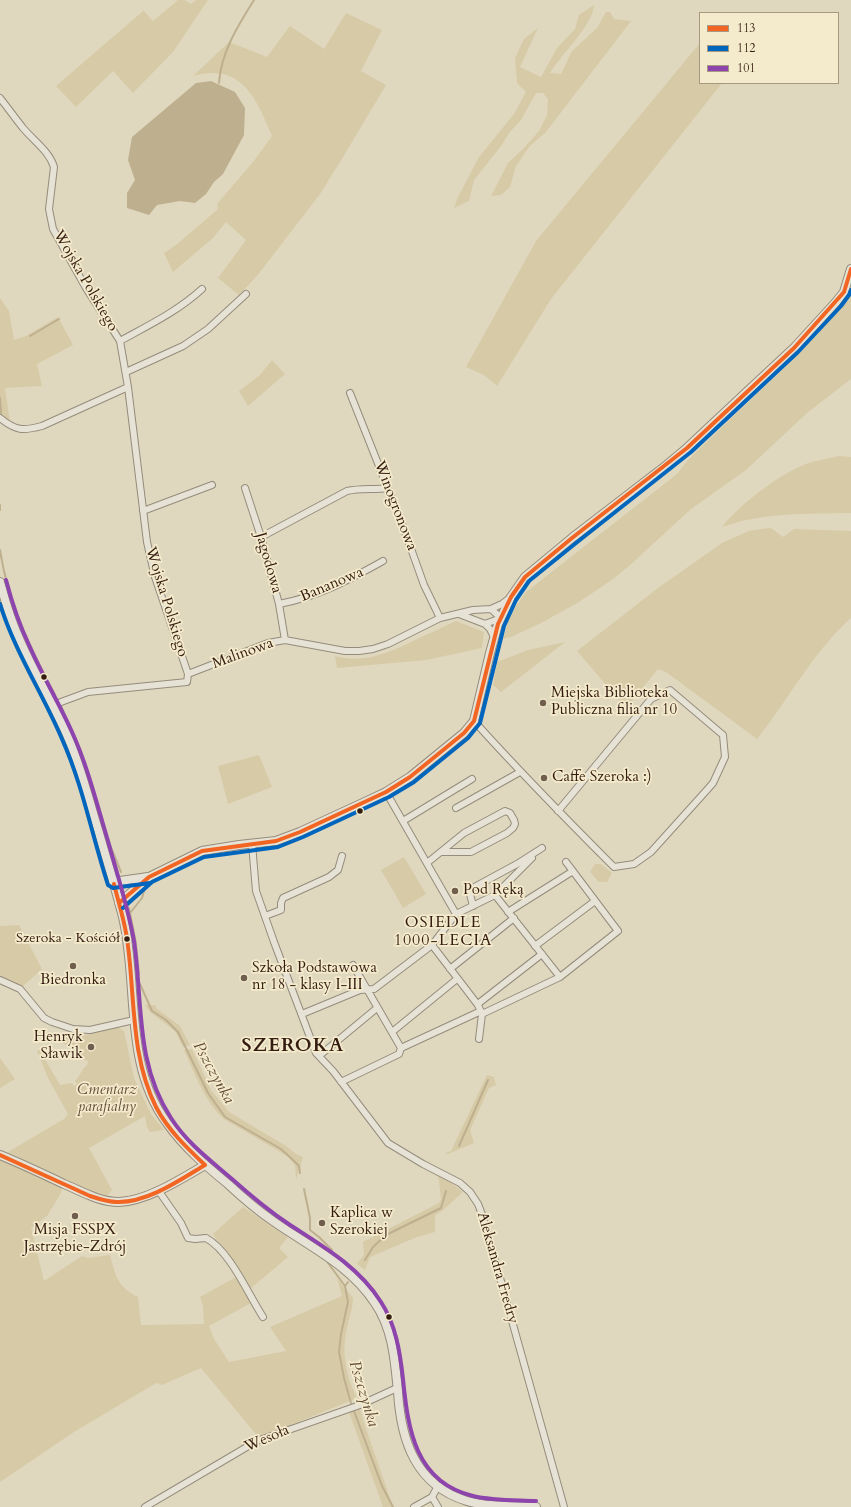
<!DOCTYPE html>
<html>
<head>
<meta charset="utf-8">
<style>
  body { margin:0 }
  #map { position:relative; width:851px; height:1507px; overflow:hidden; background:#e0d8be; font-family:Cardo,serif }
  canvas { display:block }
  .legend { position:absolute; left:699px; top:12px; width:140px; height:72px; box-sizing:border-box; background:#f4eacc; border:1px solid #a79881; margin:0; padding:5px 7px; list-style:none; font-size:12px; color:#341c11 }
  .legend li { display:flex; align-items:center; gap:8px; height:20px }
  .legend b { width:20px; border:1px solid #a79881 }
</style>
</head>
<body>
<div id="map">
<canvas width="851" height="1507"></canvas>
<ul class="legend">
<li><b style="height:5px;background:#f26522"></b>113</li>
<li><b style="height:5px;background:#0065bd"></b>112</li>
<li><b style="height:5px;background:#8e44ad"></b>101</li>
</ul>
</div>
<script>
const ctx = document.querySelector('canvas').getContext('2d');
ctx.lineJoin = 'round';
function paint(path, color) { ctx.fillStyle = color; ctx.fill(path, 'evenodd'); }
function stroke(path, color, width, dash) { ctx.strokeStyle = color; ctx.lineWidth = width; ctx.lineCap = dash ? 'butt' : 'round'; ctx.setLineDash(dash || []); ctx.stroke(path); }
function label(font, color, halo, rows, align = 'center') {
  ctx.font = font + ' Cardo,serif'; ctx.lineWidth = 3.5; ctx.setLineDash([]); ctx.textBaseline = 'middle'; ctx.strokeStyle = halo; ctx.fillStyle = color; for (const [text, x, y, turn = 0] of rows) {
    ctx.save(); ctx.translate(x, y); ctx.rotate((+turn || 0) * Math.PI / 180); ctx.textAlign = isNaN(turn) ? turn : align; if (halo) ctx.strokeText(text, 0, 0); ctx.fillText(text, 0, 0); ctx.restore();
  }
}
paint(new Path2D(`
  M178 0H185L191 4 196 0H208L173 52 133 93 113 71 76 107 56 86 142 12 143 10 153 21Z
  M594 5C592 27 562 53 550 73L561 74 572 51 597 28 606 12H610L614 19 631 21 546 132 530 146 516 166 510 187 501 195 491 196 508 163 524 148 539 131 547 115 548 99 543 93H536L521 120 510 132 501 146 474 180 469 201 454 208 458 197 479 157 514 114 526 92 517 83 515 58 524 39 538 28 520 67 541 77 557 48 575 29 579 15Z
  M346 13 382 30 361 71 386 85 340 162 320 194 257 276 239 295 218 278 246 240 226 222 213 238 173 272 164 253 176 245 218 209 217 204 253 162 272 136C269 128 265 121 262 113 247 82 229 66 193 76L229 42 267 57 290 26 324 49Z
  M700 43V83H722L551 299 497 386 484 375 466 367 536 241Z
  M851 287V379L807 413 746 470 691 509 629 566 613 579 579 602 541 623 511 637 503 639 510 615 526 592 677 474 688 460C712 436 737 413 761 390 795 359 829 327 851 287Z
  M0 298 9 311 14 340 26 336 58 317 73 345 37 364 42 386 5 388 10 422 0 414Z
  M272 360 285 374 248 406 239 391 260 375Z
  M839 456 851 457V513C808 514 763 512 722 527 740 504 784 470 812 462 821 460 830 458 839 456Z
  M768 528H771L783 537 794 529 851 531V618C812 653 789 699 757 739L666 672 658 669 627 707 624 706 577 651 658 588 722 543 749 531Z
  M456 621 484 632 482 648 426 660 337 668 335 656C364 664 388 653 413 641 427 634 442 628 456 621Z
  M565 642 501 692 493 685 497 662 528 650Z
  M259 755 272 787 228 804 218 766Z
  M404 857 426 894 403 908 381 870Z
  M595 864H601L612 873 607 882H599L590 872Z
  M19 925 42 969 22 987 0 978V926Z
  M145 1005H155L157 1009 180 1026 190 1045 183 1047 175 1031 150 1012Z
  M118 1027 124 1031 134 1078 151 1114 164 1130 150 1132 147 1127 145 1116 89 1148 112 1190 107 1196 95 1193 8 1152 64 1119 68 1114 48 1078 37 1051 46 1047 45 1059 60 1085 72 1083 74 1086 77 1084 75 1081C81 1075 82 1068 88 1064L87 1060H82C79 1056 76 1049 71 1047 67 1045 65 1045 61 1042V1038L72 1034 85 1035Z
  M192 1049 211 1090 229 1112 286 1146 296 1154 303 1157 296 1180 295 1165 287 1156 224 1119C204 1101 195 1074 184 1050Z
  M0 1058 15 1079 0 1088Z
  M487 1075 494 1077 496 1085 489 1088 470 1130 474 1143 448 1154 445 1153 451 1151Z
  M0 1159 62 1188 61 1193 47 1216 31 1228 44 1281 82 1256 88 1258 110 1255C116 1277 117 1286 138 1297L141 1325 204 1324 203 1306 200 1297 236 1277 251 1303 209 1326 214 1339 229 1362 286 1351 270 1327 342 1296 337 1278 353 1298C353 1308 349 1318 347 1328 341 1353 346 1376 357 1398L259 1438 201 1368 162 1385 157 1383 151 1386 74 1432 0 1482Z
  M438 1173 463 1192 442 1211 435 1215V1232L417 1237 370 1257 365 1270 357 1264 364 1255 363 1242 439 1203 441 1199Z
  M243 1207 288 1237 279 1248 288 1257 250 1289 213 1234Z
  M360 1408 363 1420 393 1507H383L349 1412Z`), '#d6caa7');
paint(new Path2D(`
  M211 81 235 92 245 108 244 135 223 174 214 182 206 194 195 203 180 201 157 205 149 215 127 208V193L135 180 128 160 132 137 196 83Z`), '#beaf8e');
stroke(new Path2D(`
  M219 83C221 52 238 26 254 0
  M30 336 59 319
  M0 398 1 413
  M0 505V510
  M0 550C8 604 30 647 55 695
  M61 706 81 752 108 840 121 872
  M129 908 136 943 139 974
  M130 913 142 898 145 888
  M140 984 152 1011 166 1020 178 1032 208 1093 225 1117 281 1149 293 1160 299 1166 300 1173
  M459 1146 488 1080
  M304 1189 310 1218V1230L319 1237 332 1250
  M365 1260 373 1247 386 1235 441 1208 446 1191
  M328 1263 345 1286 348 1302 341 1334 339 1352 344 1378 351 1403 382 1486 393 1507
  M345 1286 348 1282`), '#beaf8e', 2);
const minor = new Path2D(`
  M0 98C8 108 15 118 23 128 34 141 49 151 54 167L49 209 53 229 86 288 120 341 128 387 147 542 155 577 188 674
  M120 341C149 325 178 311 202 289
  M126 372 183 346 208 329 246 294
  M350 393 404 529 424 585 440 618
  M0 418C16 431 23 431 42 426L128 387
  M245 488 261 537 279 604 285 640
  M143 511 212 485
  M261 537 347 491C361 488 374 490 388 488
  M279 604C317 597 349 580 383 561
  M491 609 502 604 510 598
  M485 624 490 629 494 637
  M53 705 88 692 187 682 188 674 268 643 285 640 345 651H359L373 649 388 644 440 618 473 610 491 609 501 618 485 624 459 614
  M474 721C519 771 566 819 614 867L634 864 651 852 706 791 713 783 725 757 723 735 670 690 651 699 558 811
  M386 792 456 914 432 945 478 1005 482 1014 479 1039
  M456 808 520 772
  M403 821 472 779
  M252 844 256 891 274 942 316 1053 333 1071 388 1143 423 1164 460 1183 470 1192 478 1204 483 1217 564 1507
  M427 863 464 833 505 811 510 813 514 820 515 824 513 828 507 833 471 852H442
  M495 895 532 858
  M473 906 469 890 517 864 542 848
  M508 912 573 871
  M456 914 495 895 560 977 482 1014
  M265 916 281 910V903L283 898 329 877 338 870 342 856
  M535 946 595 901
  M353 965 401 1048
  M450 969 514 918
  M560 977 618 931 566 862
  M0 980 20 989 44 1018 52 1022 73 1029 90 1030 134 1020
  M478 1005 479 1003 542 954
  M302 1014 360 990 374 989 432 945
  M392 1032 457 979
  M319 1056 377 1008
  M341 1082 399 1054 401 1048 481 1011
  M158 1190 181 1223 188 1238 195 1239 206 1238C230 1251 248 1294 263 1317
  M145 1507 257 1441 360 1405 397 1388
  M414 1507 432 1497
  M438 1507 432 1497 438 1486`);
const tertiary = new Path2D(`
  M0 582C5 600 10 619 18 636 32 670 52 701 67 735 81 766 89 801 99 833 107 861 116 889 123 917 139 984 123 1064 167 1123 184 1147 206 1166 228 1184 242 1197 257 1210 273 1221 310 1247 349 1264 375 1303 393 1329 395 1361 398 1392 401 1440 415 1485 467 1501 488 1507 513 1506 536 1507
  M113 882 148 877
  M119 903 149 877 202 851 239 845 276 841 300 832 365 802 386 792 410 777 464 733 474 721 490 653 498 624 511 597 525 577 572 538 663 468 687 448 750 389 794 348 836 302 844 292 851 269
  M0 1155C22 1164 43 1174 64 1184 81 1191 99 1202 119 1202 147 1201 181 1179 205 1165`);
stroke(minor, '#948c7c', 8);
stroke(tertiary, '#948c7c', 10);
stroke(minor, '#e6e2d5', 6);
stroke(tertiary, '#e6e2d5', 8);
stroke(new Path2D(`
  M119 903 149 877 202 851 276 841 300 832 386 792 410 777 464 733 474 721 498 624 511 597 525 577 572 538 687 448 794 348 844 292 851 269
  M0 1155 90 1196C99 1199 108 1202 117 1202 147 1203 180 1180 205 1165 187 1148 168 1130 156 1107 131 1057 135 1000 128 946 126 925 119 905 114 884`), '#f26522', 4);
stroke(new Path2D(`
  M0 604C15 652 43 694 62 739 83 786 92 836 108 885L113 888 150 883
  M123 908 152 882 204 857 278 847 303 837 389 797 414 782 468 738 480 723 504 626 516 600 529 581 576 543 691 452 798 352 841 306 849 295 851 290`), '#0065bd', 4);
stroke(new Path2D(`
  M6 580C12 603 19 624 29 645 42 675 59 703 72 732 88 767 97 805 108 841 117 874 128 907 134 941 143 1003 135 1063 171 1118 187 1143 210 1160 232 1179 251 1196 269 1211 290 1225 324 1247 359 1267 381 1302 396 1325 400 1352 403 1379 408 1429 415 1482 473 1496 494 1501 515 1500 536 1501`), '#8e44ad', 4);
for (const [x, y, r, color] of [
  [44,677,3.5,"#341c11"],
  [543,703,4,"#705e4e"],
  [544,778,4,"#705e4e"],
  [360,811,3.5,"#341c11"],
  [455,891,4,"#705e4e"],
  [127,939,3.5,"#341c11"],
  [73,966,4,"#705e4e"],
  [244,978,4,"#705e4e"],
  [91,1047,4,"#705e4e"],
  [75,1216,4,"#705e4e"],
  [322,1223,4,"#705e4e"],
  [389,1317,3.5,"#341c11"]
]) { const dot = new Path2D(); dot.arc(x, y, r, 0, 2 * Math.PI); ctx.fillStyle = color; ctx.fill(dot); stroke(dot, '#f4eacc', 1.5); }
label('14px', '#341c11', '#f4eacc', [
  ["Szeroka - Kościół",120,939]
], 'right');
label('15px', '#341c11', '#f4eacc', [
  ["Wojska Polskiego",85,281,60],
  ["Winogronowa",395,506,69],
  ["Jagodowa",268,563,74],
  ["Bananowa",332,585,-23],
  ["Wojska Polskiego",166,602,73],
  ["Malinowa",243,654,-20],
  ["Aleksandra Fredry",497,1268,74],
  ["Wesoła",267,1439,-23]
]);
label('15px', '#341c11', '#f4eacc', [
  ["Miejska Biblioteka",551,694],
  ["Publiczna filia nr 10",551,711],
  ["Caffe Szeroka :)",552,778],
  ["Pod Ręką",463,891],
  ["Szkoła Podstawowa",252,969],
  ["nr 18 - klasy I-III",252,986],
  ["Biedronka",73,981,"center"],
  ["Henryk",83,1038,"right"],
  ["Sławik",83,1055,"right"],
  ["Kaplica w",330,1214],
  ["Szerokiej",330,1231],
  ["Misja FSSPX",75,1231,"center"],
  ["Jastrzębie-Zdrój",75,1248,"center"]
], 'left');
label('italic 15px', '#624d39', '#f4eacc', [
  ["Cmentarz",107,1091],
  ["parafialny",107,1108]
]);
ctx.letterSpacing = '1px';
label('16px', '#341c11', '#f4eacc', [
  ["OSIEDLE",443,923],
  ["1000-LECIA",443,941]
]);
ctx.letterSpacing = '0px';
label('italic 16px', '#5f4936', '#f4eacc', [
  ["Pszczynka",213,1073,61],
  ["Pszczynka",363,1394,73]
]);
ctx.letterSpacing = '1px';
label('bold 19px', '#341c11', '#f4eacc', [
  ["SZEROKA",293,1047]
]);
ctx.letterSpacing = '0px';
</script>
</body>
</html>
